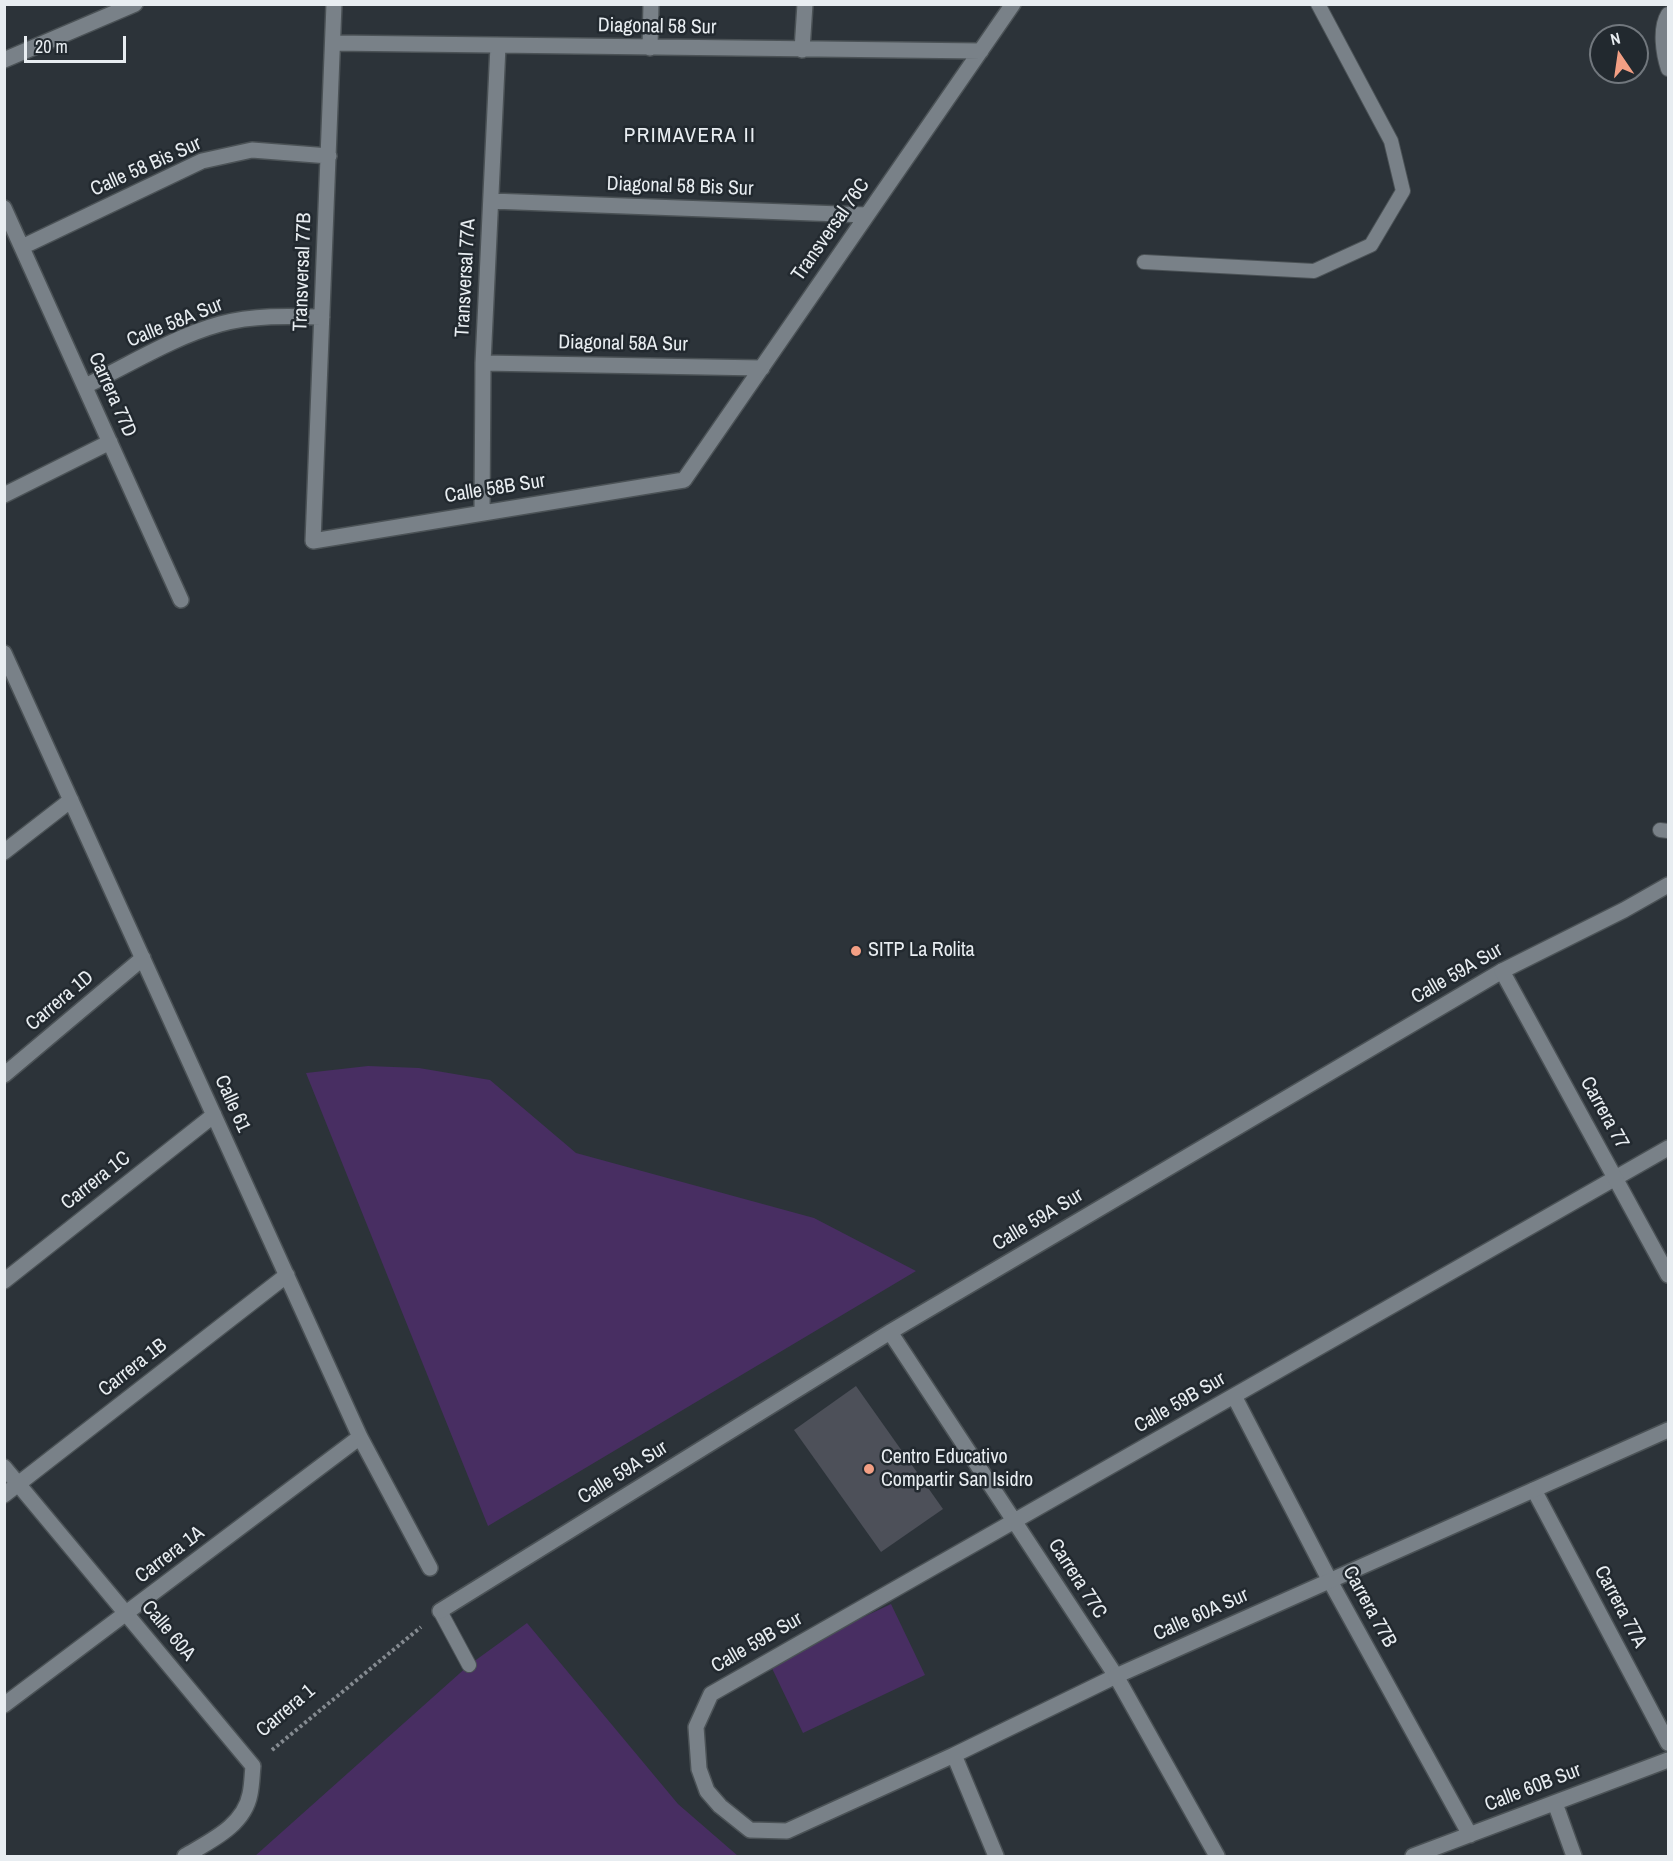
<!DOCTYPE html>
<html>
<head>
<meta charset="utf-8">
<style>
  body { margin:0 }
  #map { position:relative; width:1673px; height:1861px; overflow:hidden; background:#2c3339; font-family:"Archivo Narrow",sans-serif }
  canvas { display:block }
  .frame { position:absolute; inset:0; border:6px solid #e8edf1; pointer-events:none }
  .north { position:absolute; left:1589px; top:24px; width:60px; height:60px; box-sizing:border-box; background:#22292f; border:2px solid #71777d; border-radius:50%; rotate:347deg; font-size:16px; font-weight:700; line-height:24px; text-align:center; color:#e8edf1 }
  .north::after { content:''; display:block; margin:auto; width:21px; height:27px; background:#f39f84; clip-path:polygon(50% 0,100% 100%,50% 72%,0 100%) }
  .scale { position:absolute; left:24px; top:36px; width:102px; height:27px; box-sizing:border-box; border:3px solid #e8edf1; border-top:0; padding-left:8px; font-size:18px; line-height:21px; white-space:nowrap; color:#e8edf1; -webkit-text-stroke:4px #22292f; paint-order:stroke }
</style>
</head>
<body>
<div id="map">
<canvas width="1673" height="1861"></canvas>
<div class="frame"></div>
<div class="north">N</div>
<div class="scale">20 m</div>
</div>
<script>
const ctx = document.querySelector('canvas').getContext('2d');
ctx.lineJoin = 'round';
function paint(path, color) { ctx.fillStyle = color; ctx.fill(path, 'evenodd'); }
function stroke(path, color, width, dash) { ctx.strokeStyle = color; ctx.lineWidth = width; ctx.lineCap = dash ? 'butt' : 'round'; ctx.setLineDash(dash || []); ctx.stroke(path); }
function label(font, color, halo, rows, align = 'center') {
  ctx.font = font + ' "Archivo Narrow",sans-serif'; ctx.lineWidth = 5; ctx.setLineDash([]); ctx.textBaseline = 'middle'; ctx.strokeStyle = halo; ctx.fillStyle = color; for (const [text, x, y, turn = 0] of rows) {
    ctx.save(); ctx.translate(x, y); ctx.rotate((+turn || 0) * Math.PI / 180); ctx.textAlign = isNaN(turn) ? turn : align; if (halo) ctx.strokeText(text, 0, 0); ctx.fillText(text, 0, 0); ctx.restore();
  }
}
paint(new Path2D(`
  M368 1066 419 1068 490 1080 576 1153 814 1218 916 1271 488 1526 306 1073Z
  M891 1604 925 1675 803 1733 769 1662Z
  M527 1623 678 1804 738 1856H255L469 1665Z`), '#482e62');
paint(new Path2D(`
  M856 1386 943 1509 881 1552 794 1430Z`), '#4d5059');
const service = new Path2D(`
  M1668 14C1659 28 1663 54 1668 69
  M1144 262 1314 271 1371 245 1403 191 1391 141 1318 4
  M1660 830 1668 831
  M440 1611 469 1665`);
const minor = new Path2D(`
  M334 4 313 541 684 480 1013 4
  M333 43 981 51
  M650 48 651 4
  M802 50 805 4
  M4 60 135 4
  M491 201 867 215
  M4 208 181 600
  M22 247 202 161 252 150 329 156
  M483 363 762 368
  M85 386C129 365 173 337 220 324 253 315 288 316 322 317
  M4 495 110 442
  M482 513 483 363 498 46
  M4 653 360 1437 430 1568
  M4 852 71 800
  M4 1075 143 958
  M4 1281 214 1115
  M890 1332 1116 1676 954 1755 787 1831 750 1830 720 1806 707 1791 699 1769 696 1727 711 1694C1031 1512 1349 1330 1668 1148
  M1234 1396 1330 1581 1470 1835
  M4 1467 253 1766C252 1775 252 1785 250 1794 244 1826 210 1841 185 1856
  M1534 1490 1668 1743
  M4 1495 287 1275
  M440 1611 890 1332 1502 971
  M4 1705 360 1437
  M954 1755 996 1856
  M1555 1803 1574 1856
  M1413 1856 1668 1760`);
const tertiary = new Path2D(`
  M1668 885 1624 910 1502 971 1668 1275
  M1217 1856 1116 1676 1668 1430`);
stroke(service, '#4b5256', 16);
stroke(minor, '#4b5256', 18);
stroke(tertiary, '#4b5256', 18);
stroke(new Path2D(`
  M272 1750 421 1627`), '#858b91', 4, [3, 3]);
stroke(service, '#798188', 14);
stroke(minor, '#798188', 15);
stroke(tertiary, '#798188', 15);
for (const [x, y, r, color] of [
  [856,951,6,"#f39f84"],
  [869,1469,6,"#f39f84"]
]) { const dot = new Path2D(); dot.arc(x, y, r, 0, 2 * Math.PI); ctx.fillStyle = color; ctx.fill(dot); stroke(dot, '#22292f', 2); }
label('20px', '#e8edf1', '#22292f', [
  ["Diagonal 58 Sur",657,27,1],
  ["Calle 58 Bis Sur",146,167,-24],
  ["Diagonal 58 Bis Sur",680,187,2],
  ["Transversal 76C",831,230,-55],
  ["Transversal 77B",303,272,-88],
  ["Transversal 77A",466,278,-87],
  ["Calle 58A Sur",175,323,-22],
  ["Diagonal 58A Sur",623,344,1],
  ["Carrera 77D",112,395,66],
  ["Calle 58B Sur",495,489,-9],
  ["Calle 59A Sur",1457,974,-30],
  ["Carrera 1D",60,1001,-40],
  ["Calle 61",232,1104,66],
  ["Carrera 77",1604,1113,61],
  ["Carrera 1C",96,1181,-38],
  ["Calle 59A Sur",1038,1220,-31],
  ["Carrera 1B",133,1368,-38],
  ["Calle 59B Sur",1180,1403,-30],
  ["Calle 59A Sur",623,1473,-32],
  ["Carrera 1A",170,1555,-37],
  ["Carrera 77C",1077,1579,57],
  ["Carrera 77B",1369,1607,61],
  ["Carrera 77A",1620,1607,62],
  ["Calle 60A Sur",1201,1615,-24],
  ["Calle 60A",168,1631,50],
  ["Calle 59B Sur",757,1643,-30],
  ["Carrera 1",286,1711,-40],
  ["Calle 60B Sur",1533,1788,-21]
]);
label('20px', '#e8edf1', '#22292f', [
  ["SITP La Rolita",868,951],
  ["Centro Educativo",881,1458],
  ["Compartir San Isidro",881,1481]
], 'left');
ctx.letterSpacing = '1.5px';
label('21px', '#e8edf1', '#22292f', [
  ["PRIMAVERA II",690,136]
]);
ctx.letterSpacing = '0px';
</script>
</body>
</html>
